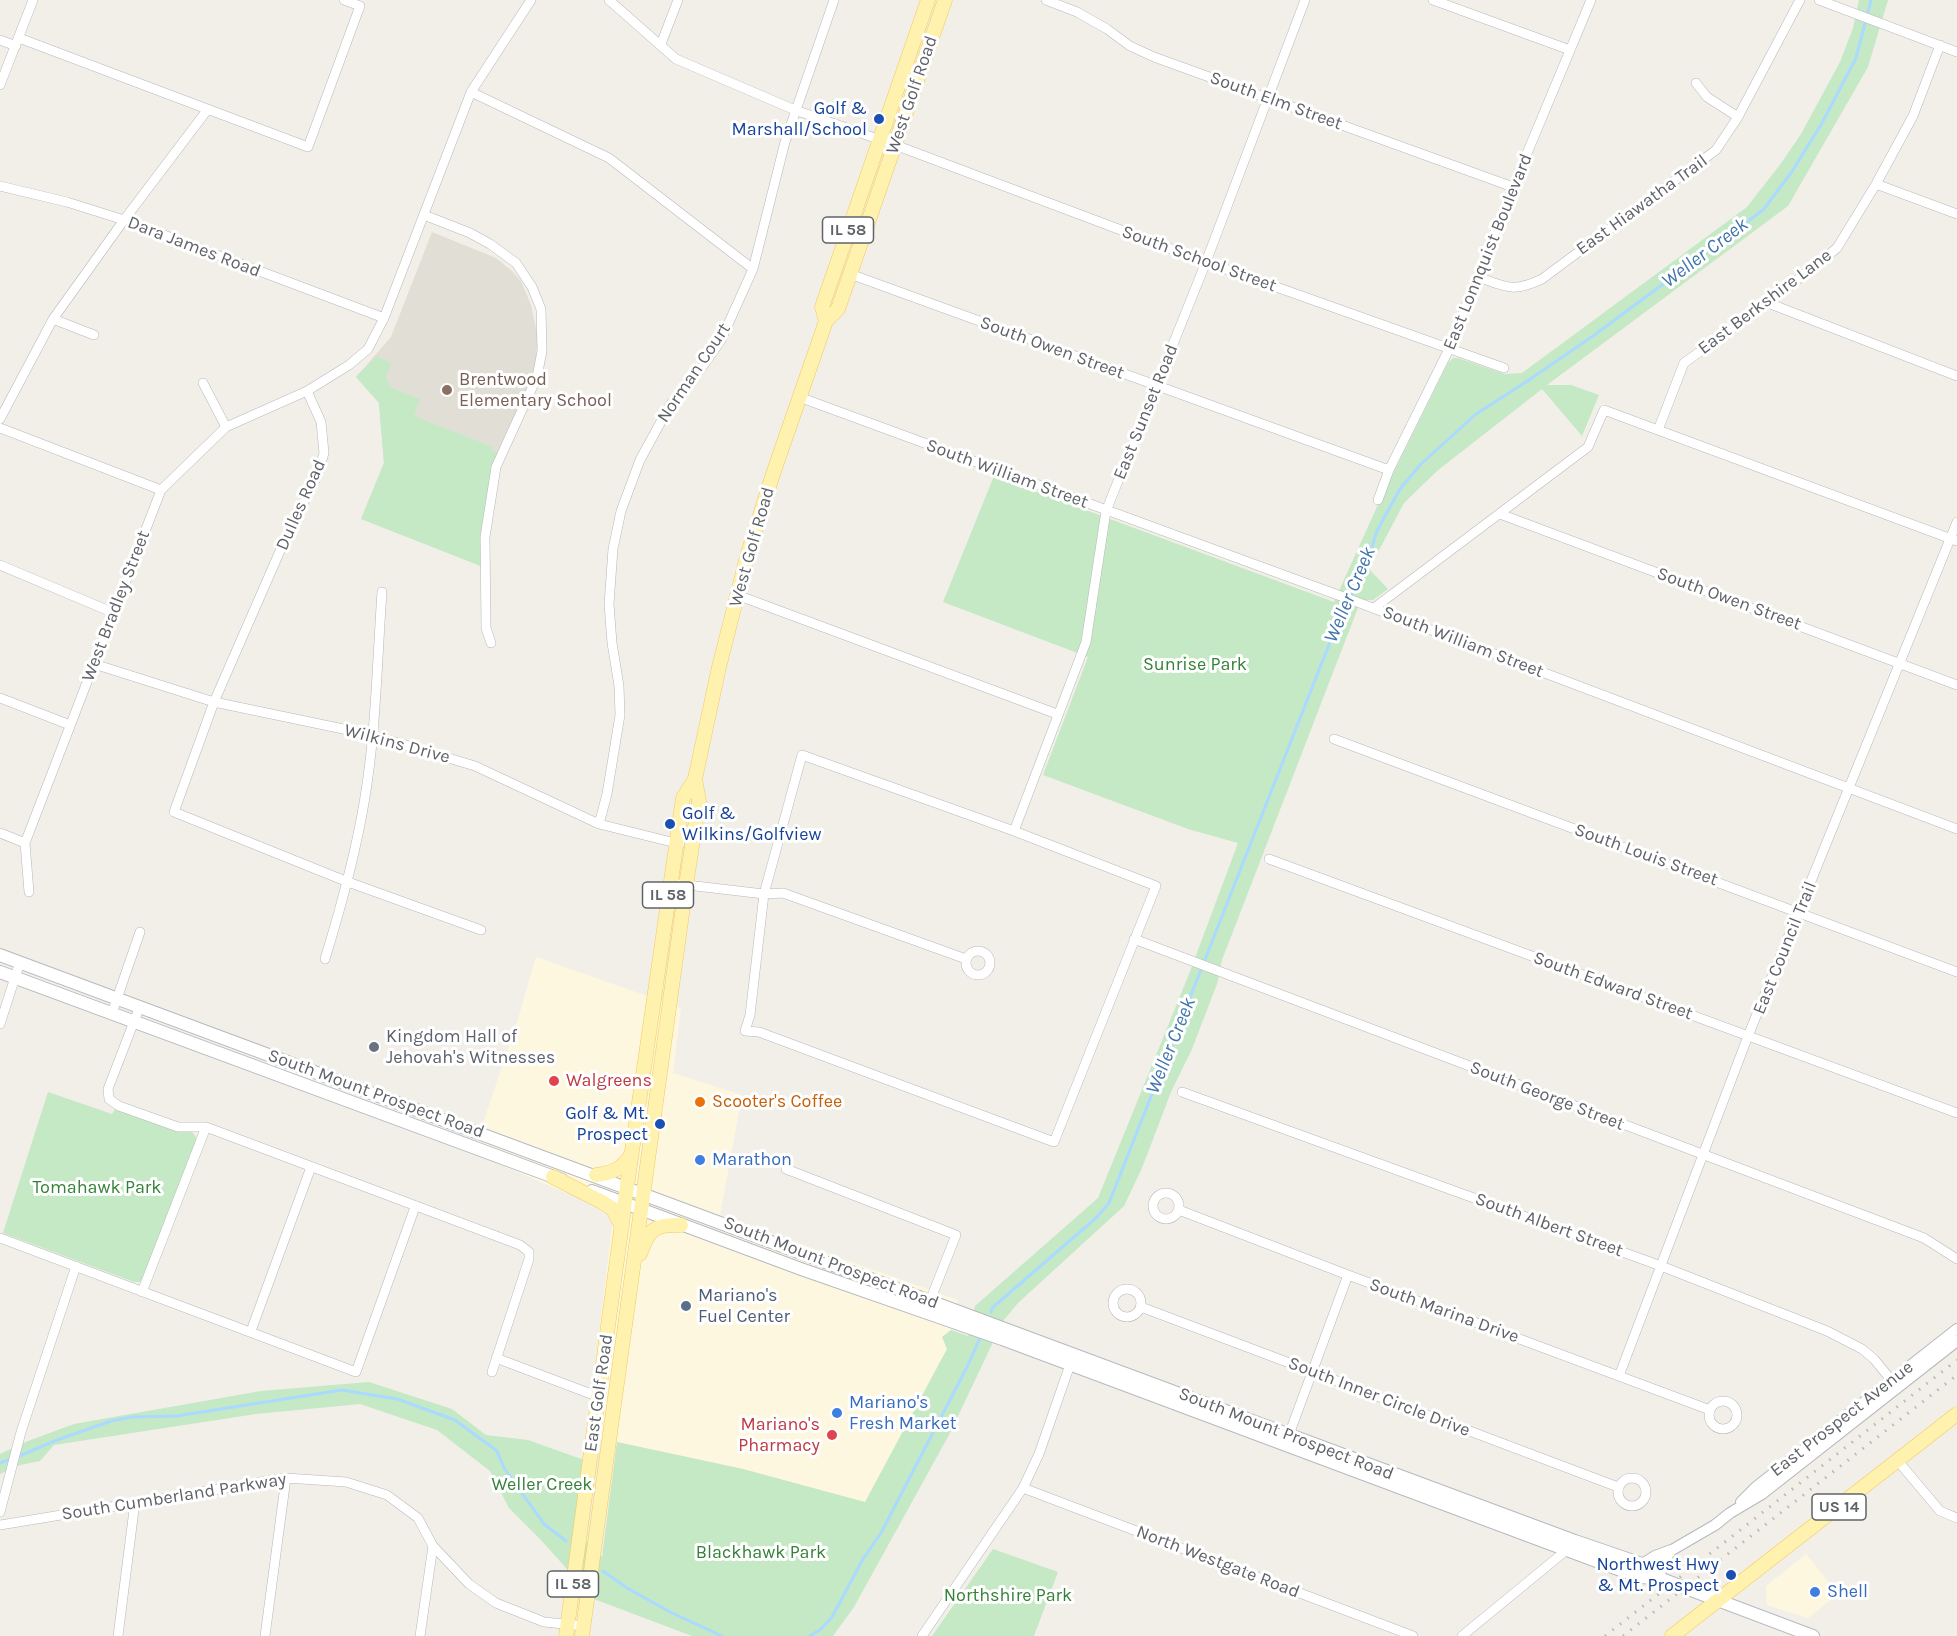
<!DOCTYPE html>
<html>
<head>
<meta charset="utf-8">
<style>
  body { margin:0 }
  canvas { display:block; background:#f1efe8 }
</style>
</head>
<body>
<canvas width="1957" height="1636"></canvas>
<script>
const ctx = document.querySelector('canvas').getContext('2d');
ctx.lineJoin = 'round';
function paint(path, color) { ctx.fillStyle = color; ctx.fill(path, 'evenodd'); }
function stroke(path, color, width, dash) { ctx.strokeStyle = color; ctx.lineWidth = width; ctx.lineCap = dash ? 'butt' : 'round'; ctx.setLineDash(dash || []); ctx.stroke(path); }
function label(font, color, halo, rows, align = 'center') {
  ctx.font = font + ' Karla,sans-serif'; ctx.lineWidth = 6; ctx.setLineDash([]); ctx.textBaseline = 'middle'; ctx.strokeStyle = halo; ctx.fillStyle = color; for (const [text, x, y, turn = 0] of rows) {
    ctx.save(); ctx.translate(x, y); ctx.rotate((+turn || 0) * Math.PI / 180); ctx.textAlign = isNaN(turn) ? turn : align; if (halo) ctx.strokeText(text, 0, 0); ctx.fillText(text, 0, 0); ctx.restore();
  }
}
paint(new Path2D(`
  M536 957 681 1008 673 1073 742 1095 720 1215 958 1300 951 1330 943 1337 947 1349 865 1503 743 1469 617 1442 587 1433 613 1218 604 1209 473 1153 518 1019Z
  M1806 1554 1838 1594 1808 1618 1767 1605 1766 1586Z`), '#fef7e0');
paint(new Path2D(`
  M432 232 496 258 512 271 521 281 531 305 538 338 534 374 497 453 490 481 361 519 384 463 379 403 356 377 391 337Z`), '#e1ded6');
paint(new Path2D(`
  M1859 0H1888L1868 67 1788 206 1547 385H1571L1599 395 1582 436 1542 389 1437 471 1404 503 1369 569 1388 589 1373 600H1361L1222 960 1217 984 1192 1049 1171 1092 1142 1168 1124 1206 1018 1303 1003 1321 950 1433 854 1607 833 1636H692L594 1599 541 1540 509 1508 490 1471 437 1430 360 1404 256 1414 54 1445 40 1461 20 1465 0 1474V1454L28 1441 74 1424 261 1391 369 1382 452 1409 486 1435 528 1440 584 1460 575 1530 602 1557 617 1442 743 1469 865 1502 947 1349 942 1337 951 1330 968 1336 975 1306 1098 1198 1189 974 1238 843 1188 829 1043 775 1088 657 943 602 994 476 1334 602 1380 500 1448 363 1453 358H1458L1505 374 1522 373 1747 207 1782 162 1801 134 1840 62 1853 28Z
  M377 356 391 363 386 378 390 387 420 399 414 416 493 447 491 450 497 453 490 481 483 567 361 519 384 463 379 403 356 377Z
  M48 1092 112 1114 115 1109 173 1130 192 1132 196 1137V1143L144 1277 140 1282H134L3 1233Z
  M993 1549 1058 1572 1034 1636H932Z`), '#c5e8c5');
stroke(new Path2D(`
  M991 1312 992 1308 1096 1218 1109 1203 1332 637 1368 559 1377 531 1385 516 1400 489 1421 464 1476 414 1523 384 1593 336 1763 210 1791 173 1822 123 1856 58 1871 0
  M17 1457 57 1440 111 1421 132 1417 176 1416 342 1390 397 1399 455 1420 497 1451 504 1468 544 1524 566 1541
  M0 1463 11 1459
  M603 1571 627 1588 672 1613 722 1636
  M810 1636 821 1629 832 1617 863 1559 881 1533 967 1367 981 1336`), '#aadaff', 3);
const minor = new Path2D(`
  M609 0 676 59 795 110 895 145 1206 262 1504 368
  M1046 0 1077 12 1107 29 1130 46 1154 57 1513 187
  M1433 0 1570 50
  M1819 0 1957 52
  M19 38 308 147 360 6 344 0
  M0 40 16 46
  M661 44 678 0
  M1696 83 1707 97 1738 117
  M0 85 33 0
  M471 92 609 158 753 269
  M1876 184 1957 214
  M0 186 67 202 124 220 384 318
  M424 215 470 233 490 244 516 263 532 287 541 309 542 351 537 377 496 467 485 537 486 628 491 643
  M850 274 1389 470
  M1478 277C1506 287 1513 293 1542 279L1716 150 1738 117 1800 0
  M1768 303 1957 376
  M53 319 94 335
  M203 383 226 427
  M307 391 321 422 324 453 317 477 290 528 214 702 174 812 348 882 481 930
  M799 397 1357 602 1957 829
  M0 419 53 319 124 220 208 109
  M0 428 161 490
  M1658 430 1684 363 1768 303 1837 248 1876 184 1913 116 1940 45
  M1378 500 1389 470 1449 349 1513 187 1591 0
  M1500 514 1957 685
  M0 565 114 613
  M737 595 1057 714
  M1374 608 1588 447 1604 410 1957 541
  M94 664 214 702 372 735 475 766 599 824 680 844
  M0 698 70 725
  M1334 739 1957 972
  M802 755 1014 831 1156 886 1054 1142 759 1032 745 1031 750 1015 764 894Z
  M599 824 607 794 620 715 619 686 612 643 609 604 613 549 621 511 640 460 670 405 703 366 721 340 753 269 785 142 834 0
  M1014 831 1086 642 1106 511 1206 262 1305 0
  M0 833 25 843
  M1269 859 1957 1113
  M670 883 764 894 783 893 966 959
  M29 892 25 843 161 490 226 427 307 391 349 365 368 349 384 318 471 92 531 0
  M1134 939 1924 1238 1957 1259
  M966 963a12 12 0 1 1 24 0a12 12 0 1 1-24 0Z
  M325 959C341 907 355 856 364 803 376 734 377 662 382 592
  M140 1006 108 1089 109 1099 119 1106 178 1127H206L520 1245 529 1252V1259L492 1372
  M112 1013 140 932
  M0 1024 20 962
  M1182 1092 1661 1266 1827 1331 1862 1349 1874 1359 1896 1386
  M786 1169 956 1235 928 1306
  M1153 1206a13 13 0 1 1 26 0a13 13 0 1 1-26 0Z
  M1179 1210 1348 1275 1710 1410
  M0 1238 356 1372 415 1207
  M1113 1303a14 14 0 1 1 28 0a14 14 0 1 1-28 0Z
  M142 1292 206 1127
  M1141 1307 1618 1487
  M251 1331 311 1167
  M496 1358 599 1397
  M1619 1376 1748 1036 1957 522
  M1709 1415a14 14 0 1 1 28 0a14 14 0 1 1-28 0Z
  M1287 1440 1348 1275
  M1898 1461 1940 1511 1957 1518
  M1618 1492a14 14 0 1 1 28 0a14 14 0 1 1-28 0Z
  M1023 1488 1413 1636
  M0 1512 21 1432 76 1266
  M0 1525 286 1478 346 1482 387 1495 418 1518 433 1546 469 1584 496 1603 544 1622 584 1626
  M118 1636 135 1502
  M265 1636 286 1478
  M420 1636 433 1546
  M922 1636 1023 1488 1039 1454 1072 1359
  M1462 1636 1569 1548`);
const tertiary = new Path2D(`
  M1741 1502 1756 1487 1957 1329
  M1642 1564 1655 1556 1671 1550
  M1659 1578 1664 1560 1672 1550 1715 1525 1730 1513 1762 1494 1957 1341`);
const secondary = new Path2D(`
  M0 955C526 1148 1050 1346 1575 1541L1642 1564 1659 1578
  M0 972 562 1180
  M592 1191 801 1269 1002 1339 1639 1577 1659 1578 1813 1636`);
const primary = new Path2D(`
  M826 321 822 307 928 0
  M596 1175C612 1173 622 1169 631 1155
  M553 1177 602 1202 613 1209 622 1227
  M640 1254C649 1229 654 1224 681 1225
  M566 1636 627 1186 683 798 695 779 719 667 748 553 774 471 826 321 838 309 945 0
  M582 1636 686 885 699 801 695 779
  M1672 1636 1957 1414`);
stroke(minor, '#b5b8bc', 10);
stroke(tertiary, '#b5b8bc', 12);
stroke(secondary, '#b6babf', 14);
stroke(primary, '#f2c960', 15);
stroke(minor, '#fff', 9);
stroke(tertiary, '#fff', 10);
stroke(secondary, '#fff', 12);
stroke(primary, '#fff2af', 14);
stroke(new Path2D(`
  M1605 1636 1957 1360
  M1623 1636 1957 1375`), '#b6b7b8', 3, [1.5, 8]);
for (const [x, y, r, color] of [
  [879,119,6,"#1a4fb4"],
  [447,390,6,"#8d6e63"],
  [670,824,6,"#1a4fb4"],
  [374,1047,6,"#6b7280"],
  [554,1081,6,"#e0444e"],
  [700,1102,6,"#e8710a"],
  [660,1124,6,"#1a4fb4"],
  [700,1160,6,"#3f7fe0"],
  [686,1306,6,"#5c6f8a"],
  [837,1413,6,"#3f7fe0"],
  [832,1435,6,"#e0444e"],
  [1731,1575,6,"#1a4fb4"],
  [1815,1592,6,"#3f7fe0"]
]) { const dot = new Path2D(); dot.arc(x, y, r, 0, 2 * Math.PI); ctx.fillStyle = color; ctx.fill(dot); stroke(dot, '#fff', 2); }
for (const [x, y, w] of [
  [848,230,51],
  [668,895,51],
  [1839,1507,54],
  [573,1584,51]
]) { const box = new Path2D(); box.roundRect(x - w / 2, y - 13, w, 26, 4.5); ctx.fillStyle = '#fff'; ctx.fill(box); stroke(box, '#5f6368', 1.5); }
label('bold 16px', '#5f6368', null, [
  ["IL 58",848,230],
  ["IL 58",668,895],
  ["US 14",1839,1507],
  ["IL 58",573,1584]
]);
label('18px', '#5f6368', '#fff', [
  ["West Golf Road",912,95,-71],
  ["South Elm Street",1276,101,20],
  ["East Hiawatha Trail",1642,205,-36],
  ["Dara James Road",194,247,21],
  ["East Lonnquist Boulevard",1488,252,-68],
  ["South School Street",1199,259,20],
  ["East Berkshire Lane",1765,302,-37],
  ["South Owen Street",1052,348,20],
  ["Norman Court",694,373,-56],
  ["East Sunset Road",1146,412,-68],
  ["South William Street",1007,474,20],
  ["Dulles Road",301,505,-66],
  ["West Golf Road",752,547,-74],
  ["South Owen Street",1729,599,20],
  ["West Bradley Street",116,606,-69],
  ["South William Street",1463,642,21],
  ["Wilkins Drive",397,744,15],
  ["South Louis Street",1646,855,20],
  ["East Council Trail",1785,948,-68],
  ["South Edward Street",1613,986,20],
  ["South Mount Prospect Road",376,1094,20],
  ["South George Street",1547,1096,21],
  ["South Albert Street",1549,1225,20],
  ["South Mount Prospect Road",831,1263,21],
  ["South Marina Drive",1444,1311,20],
  ["East Golf Road",599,1393,-82],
  ["South Inner Circle Drive",1379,1397,21],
  ["East Prospect Avenue",1842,1419,-38],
  ["South Mount Prospect Road",1286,1434,21],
  ["South Cumberland Parkway",174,1497,-9],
  ["North Westgate Road",1218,1562,21]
]);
label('18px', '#164399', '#fff', [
  ["Golf &",867,109],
  ["Marshall/School",867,130],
  ["Golf &",682,814,"left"],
  ["Wilkins/Golfview",682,835,"left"],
  ["Golf & Mt.",648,1114],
  ["Prospect",648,1135],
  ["Northwest Hwy",1719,1565],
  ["& Mt. Prospect",1719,1586]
], 'right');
label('18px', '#785e54', '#fff', [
  ["Brentwood",459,380],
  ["Elementary School",459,401]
], 'left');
label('18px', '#348238', '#fff', [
  ["Sunrise Park",1195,665],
  ["Tomahawk Park",97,1188],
  ["Weller Creek",542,1485],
  ["Blackhawk Park",761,1553],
  ["Northshire Park",1008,1596]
]);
label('18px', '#5b616d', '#fff', [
  ["Kingdom Hall of",386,1037],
  ["Jehovah's Witnesses",386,1058]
], 'left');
label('18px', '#be3a42', '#fff', [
  ["Walgreens",566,1081],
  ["Mariano's",820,1425,"right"],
  ["Pharmacy",820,1446,"right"]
], 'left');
label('18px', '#c56008', '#fff', [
  ["Scooter's Coffee",712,1102]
], 'left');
label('18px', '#366cbe', '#fff', [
  ["Marathon",712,1160],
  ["Mariano's",849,1403],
  ["Fresh Market",849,1424],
  ["Shell",1827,1592]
], 'left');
label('18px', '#4e5e75', '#fff', [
  ["Mariano's",698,1296],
  ["Fuel Center",698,1317]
], 'left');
label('italic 20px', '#4174aa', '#fff', [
  ["Weller Creek",1705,253,-37],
  ["Weller Creek",1350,595,-67],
  ["Weller Creek",1171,1046,-68]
]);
</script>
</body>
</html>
